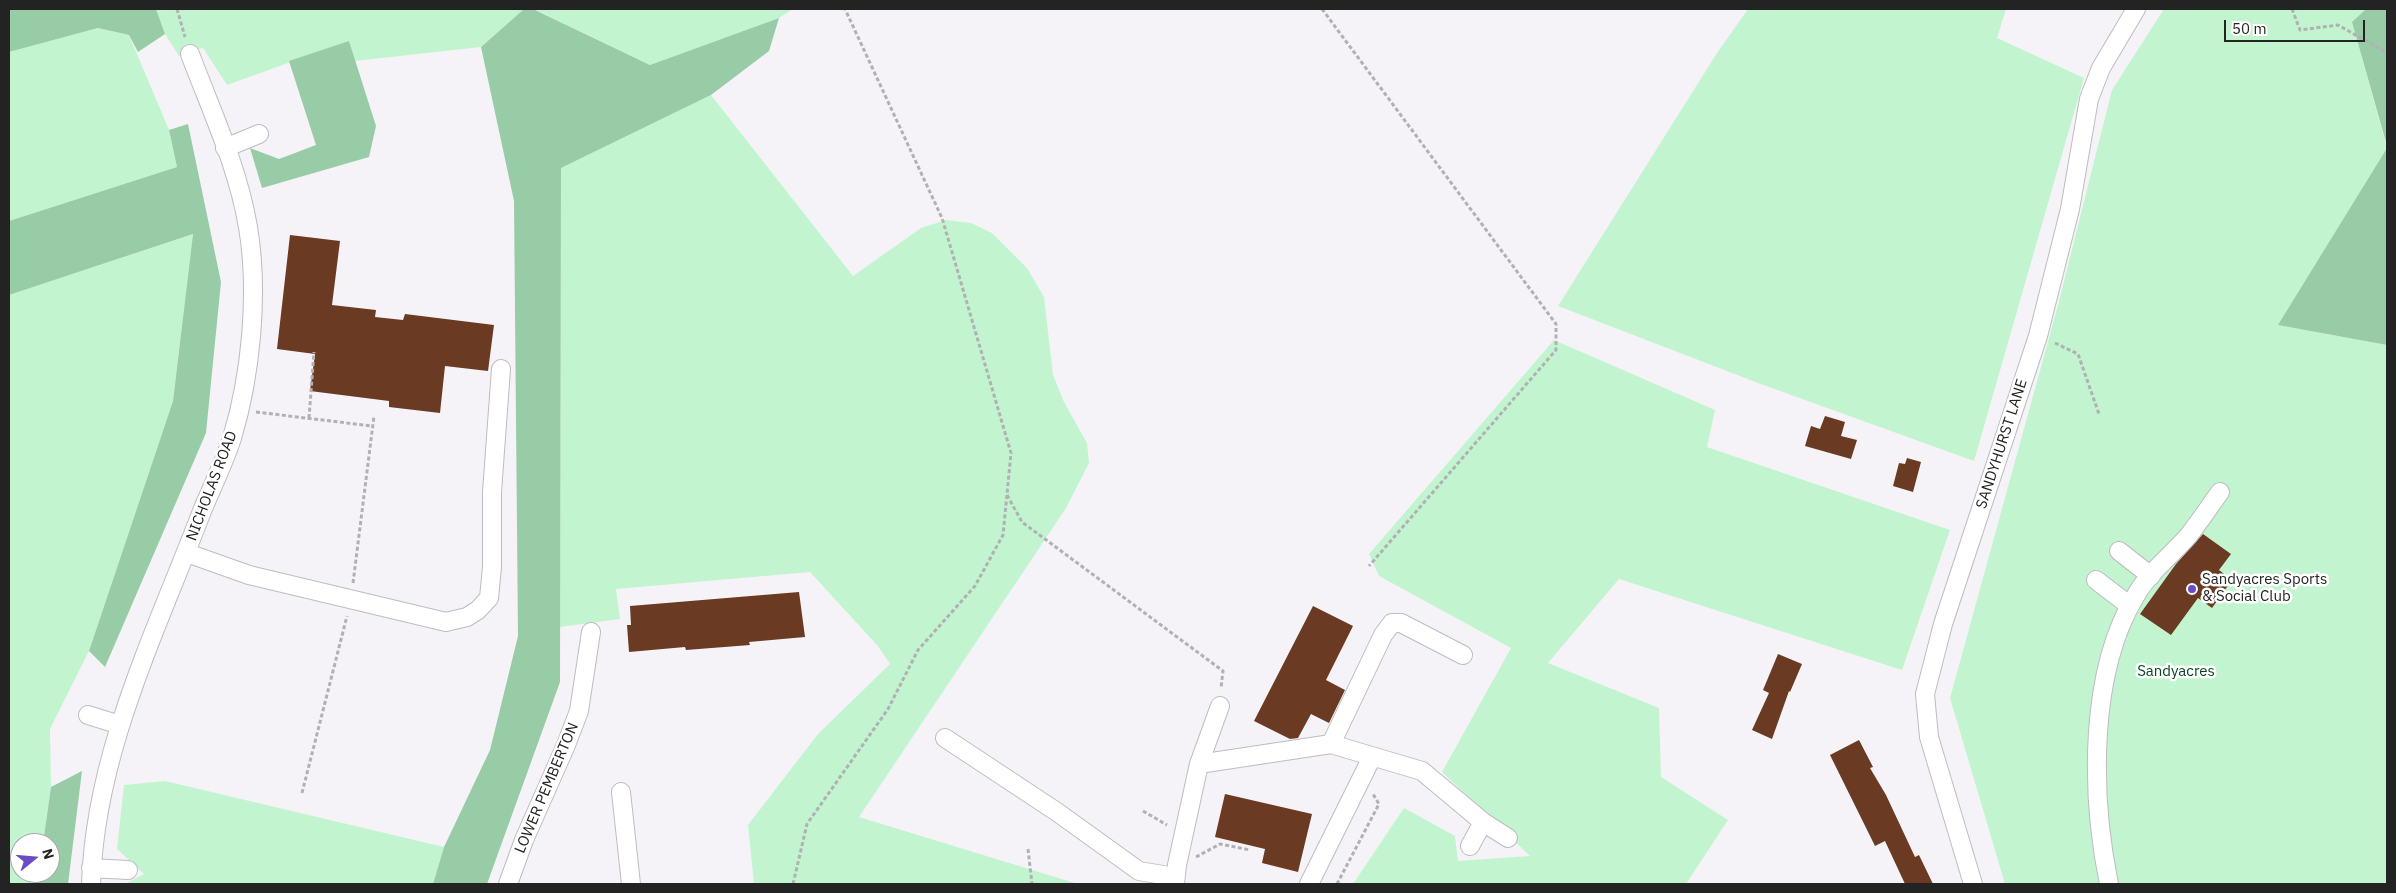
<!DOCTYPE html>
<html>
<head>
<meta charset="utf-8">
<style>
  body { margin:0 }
  #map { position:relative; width:2396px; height:893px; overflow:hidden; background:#f5f3f8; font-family:"IBM Plex Sans",sans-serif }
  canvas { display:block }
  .frame { position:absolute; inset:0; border:10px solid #232324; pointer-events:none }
  .north { position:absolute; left:10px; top:833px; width:50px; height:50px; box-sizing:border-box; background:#fff; border:1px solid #a7a7a7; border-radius:50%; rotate:73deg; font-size:14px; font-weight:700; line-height:20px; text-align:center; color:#232324 }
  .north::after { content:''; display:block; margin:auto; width:18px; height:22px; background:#6a4bc4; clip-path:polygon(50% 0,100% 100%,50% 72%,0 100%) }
  .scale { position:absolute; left:2224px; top:20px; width:141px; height:22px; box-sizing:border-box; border:2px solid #232324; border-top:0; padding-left:6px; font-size:15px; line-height:18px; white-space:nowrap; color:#232324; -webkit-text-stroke:4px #fff; paint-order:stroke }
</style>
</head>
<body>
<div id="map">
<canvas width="2396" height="893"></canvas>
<div class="frame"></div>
<div class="north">N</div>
<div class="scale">50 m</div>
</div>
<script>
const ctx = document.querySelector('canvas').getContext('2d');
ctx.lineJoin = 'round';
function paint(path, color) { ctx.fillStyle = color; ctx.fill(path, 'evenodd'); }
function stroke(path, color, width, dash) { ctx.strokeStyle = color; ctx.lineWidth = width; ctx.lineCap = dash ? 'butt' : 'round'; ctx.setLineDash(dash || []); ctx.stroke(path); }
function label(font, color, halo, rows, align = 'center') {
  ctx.font = font + ' "IBM Plex Sans",sans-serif'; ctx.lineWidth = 5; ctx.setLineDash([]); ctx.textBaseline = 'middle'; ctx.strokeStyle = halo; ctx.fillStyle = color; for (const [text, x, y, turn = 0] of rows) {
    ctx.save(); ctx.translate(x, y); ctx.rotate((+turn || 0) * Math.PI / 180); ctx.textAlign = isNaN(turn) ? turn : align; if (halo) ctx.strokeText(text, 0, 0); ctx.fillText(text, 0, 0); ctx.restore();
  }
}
paint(new Path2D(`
  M156 9H524L481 47 355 61 349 41 227 85 203 48 179 56 165 34Z
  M534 9H793L779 18 650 65Z
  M1748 9H2006L1997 38 2084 78 1974 461 1758 383 1558 306 1717 53Z
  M2164 9H2366L2352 22 2387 148 2279 325 2387 345V884H2005L1950 698 2058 305 2112 90Z
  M98 28 129 35 169 130 177 167 9 221V52Z
  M711 95 853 276 921 228 946 220 971 223 992 233 1027 268 1044 297 1053 375 1064 402 1087 443 1089 463 1066 508 859 817 1078 884H754L748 825 818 734 890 664 877 645 810 572 616 589 620 619 560 627 561 168Z
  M193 234 173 401 89 651 50 729 51 787 43 843H20V873H38L37 884H9V295Z
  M1554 340 1715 410 1707 447 1950 530 1902 670 1619 579 1548 663 1659 708 1661 777 1728 820 1686 884H1353L1404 808 1455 836 1458 861 1530 856 1442 772 1511 648 1379 576 1369 554Z
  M165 781 444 847 433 884H125L144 874 117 849 124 785Z`), '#c2f5cf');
paint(new Path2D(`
  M9 9H156L165 34 138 52 129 35 98 28 9 52Z
  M524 9H533L650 65 779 18 769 51 711 95 561 168 560 682 487 884H433L444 847 490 750 518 636 514 201 481 47Z
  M2366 9H2387V146L2352 22Z
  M349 41 376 126 369 157 262 188 250 148 279 159 316 145 289 61Z
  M188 124 221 282 206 433 105 667 89 651 173 401 193 234 9 295V221L177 167 169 130Z
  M2387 148V345L2278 325Z
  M82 771 68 884H37L38 873H50V843H43L51 787Z`), '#98cca6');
paint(new Path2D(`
  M290 235 340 241 332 305 376 310 375 317 403 320 405 314 494 325 488 371 445 366 440 413 389 407V401L310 391 315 354 277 349Z
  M1825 416 1845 422 1841 436 1857 440 1851 459 1805 446 1811 426 1820 429Z
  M1907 458 1921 462 1913 492 1893 486 1899 463 1905 464Z
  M2203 534 2231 554 2219 570 2232 580 2212 608 2198 598 2171 635 2140 614 2176 564Z
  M799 592 805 637 749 642 750 645 686 650 685 647 629 652 627 625H631L630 606Z
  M1313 606 1353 626 1326 680 1345 690 1329 723 1311 714 1298 738 1290 739 1254 721Z
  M1778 654 1802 664 1790 692 1789 691 1772 739 1752 730 1769 693 1763 690Z
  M1859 740 1873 767 1870 768 1886 795 1915 857 1919 855 1933 884H1905L1885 841 1875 846 1830 755Z
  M1225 794 1312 814 1298 872 1262 863 1265 849 1215 837Z`), '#6a3a23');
const minor = new Path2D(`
  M225 148 259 134
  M2119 551 2151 576
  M187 553 249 575 446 622 467 617 478 610 489 598 492 567V492L501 369
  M2096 580 2130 606
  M88 715 120 725
  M945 738 1057 812 1139 871 1175 877
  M1331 744 1383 635 1392 623H1401L1463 655
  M1199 764 1331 744 1422 771 1483 822 1508 838
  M621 792 631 884
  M1470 846 1483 822
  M91 868 128 870
  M91 884C95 753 156 632 202 511 212 487 224 463 232 438 251 375 259 293 248 227 238 167 211 110 190 54
  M508 884 524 840 566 745 579 711 591 632
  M1175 884 1177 865 1199 764 1220 706
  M1309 884 1372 757
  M1973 884 1929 737 1925 694 1943 624 2038 336 2070 209 2089 99 2101 68 2136 9
  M2109 884C2091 797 2088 673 2136 595 2149 572 2172 555 2189 535 2200 521 2210 506 2220 492`);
stroke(minor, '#bdbcc0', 20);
stroke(new Path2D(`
  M177 9 185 37
  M1322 9 1556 324V350L1369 566
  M2292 9 2300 30 2338 25 2384 51 2387 55
  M2055 343 2078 354 2099 414
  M256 412 372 426
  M309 418 314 352
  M1007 495 1022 522 1223 671 1221 688
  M353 583 374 416
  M302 793 347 616
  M1143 811 1167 825
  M1028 849 1032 884
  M1196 857 1220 844 1250 850
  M793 884 807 824 888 709 918 650 975 586 1003 535 1011 453 942 218 845 9
  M1337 884 1379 804 1373 794`), '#b1b0b3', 3, [4, 2.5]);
stroke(minor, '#fff', 18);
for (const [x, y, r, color] of [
  [2192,589,5,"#6a4bc4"]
]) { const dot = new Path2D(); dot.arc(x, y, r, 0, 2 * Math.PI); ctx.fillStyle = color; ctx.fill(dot); stroke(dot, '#fff', 2); }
label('15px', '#232324', '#fff', [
  ["SANDYHURST LANE",2002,444,-72],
  ["NICHOLAS ROAD",212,486,-69],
  ["LOWER PEMBERTON",547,788,-67]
]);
label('15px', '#232324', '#fff', [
  ["Sandyacres Sports",2202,580],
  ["& Social Club",2202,597]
], 'left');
label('15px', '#054421', '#fff', [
  ["Sandyacres",2176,672]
]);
</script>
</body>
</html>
